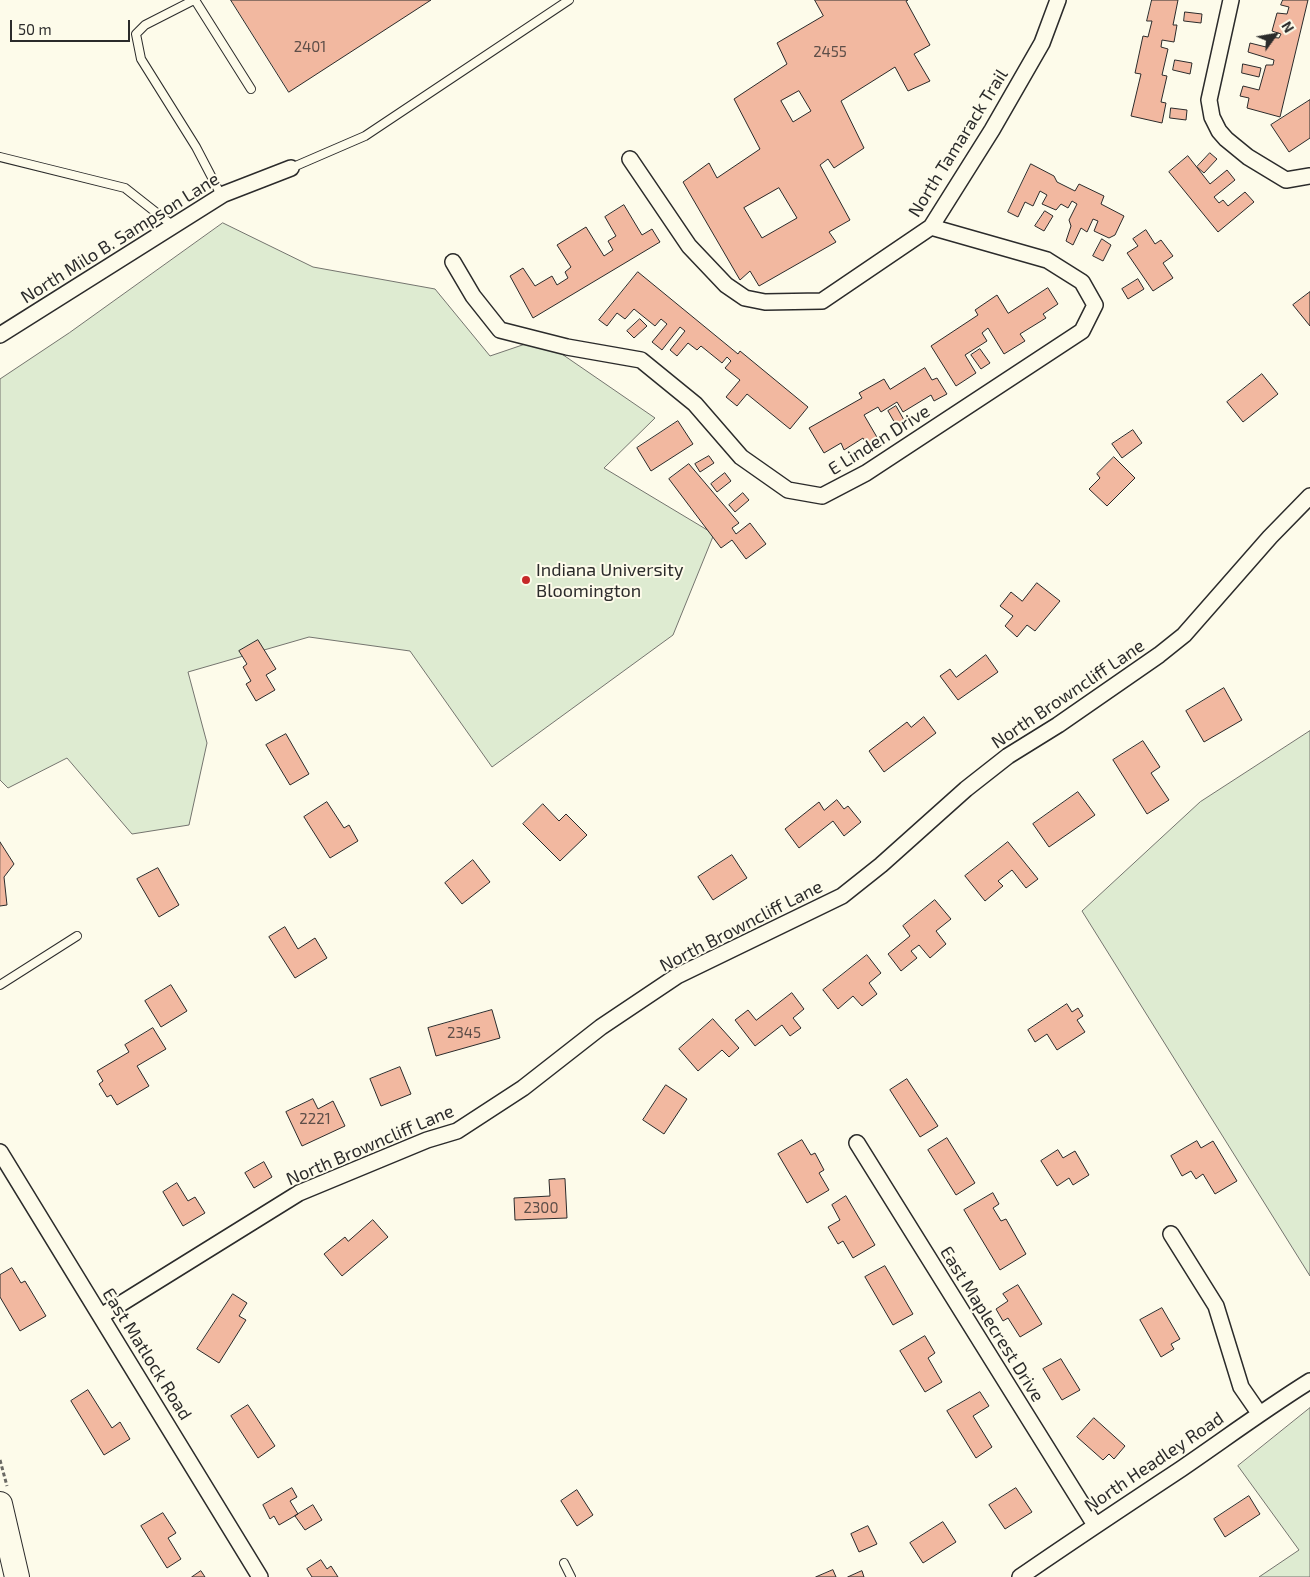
<!DOCTYPE html>
<html>
<head>
<meta charset="utf-8">
<style>
  body { margin:0 }
  #map { position:relative; width:1310px; height:1577px; overflow:hidden; background:#fdfbea; font-family:"Exo 2",sans-serif }
  canvas { display:block }
  .north { position:absolute; left:1250px; top:10px; width:50px; height:50px; -webkit-text-stroke:4px #fdfbea; paint-order:stroke; rotate:58deg; font-size:14px; font-weight:700; line-height:20px; text-align:center; color:#2b2b2b }
  .north::after { content:''; display:block; margin:auto; width:18px; height:22px; background:#2b2b2b; clip-path:polygon(50% 0,100% 100%,50% 72%,0 100%) }
  .scale { position:absolute; left:10px; top:20px; width:120px; height:22px; box-sizing:border-box; border:2px solid #2b2b2b; border-top:0; padding-left:6px; font-size:15px; line-height:18px; white-space:nowrap; color:#2b2b2b; -webkit-text-stroke:4px #fdfbea; paint-order:stroke }
</style>
</head>
<body>
<div id="map">
<canvas width="1310" height="1577"></canvas>
<div class="north">N</div>
<div class="scale">50 m</div>
</div>
<script>
const ctx = document.querySelector('canvas').getContext('2d');
ctx.lineJoin = 'round';
function paint(path, color) { ctx.fillStyle = color; ctx.fill(path, 'evenodd'); }
function stroke(path, color, width, dash) { ctx.strokeStyle = color; ctx.lineWidth = width; ctx.lineCap = dash ? 'butt' : 'round'; ctx.setLineDash(dash || []); ctx.stroke(path); }
function label(font, color, halo, rows, align = 'center') {
  ctx.font = font + ' "Exo 2",sans-serif'; ctx.lineWidth = 4; ctx.setLineDash([]); ctx.textBaseline = 'middle'; ctx.strokeStyle = halo; ctx.fillStyle = color; for (const [text, x, y, turn = 0] of rows) {
    ctx.save(); ctx.translate(x, y); ctx.rotate((+turn || 0) * Math.PI / 180); ctx.textAlign = isNaN(turn) ? turn : align; if (halo) ctx.strokeText(text, 0, 0); ctx.fillText(text, 0, 0); ctx.restore();
  }
}
const green = new Path2D(`
  M223 223 313 267 435 289 490 356 540 339 655 418 604 468 714 534 673 635 492 767 410 651 309 637 188 672 207 743 189 825 132 834 67 758 8 788 0 780V379L69 333Z
  M1310 731V1276L1082 911 1200 802Z
  M1310 1408V1577H1259L1299 1550 1238 1466Z`);
paint(green, '#deebd1');
stroke(green, '#74746e', 1);
const building = new Path2D(`
  M231 0H431L289 92Z
  M815 0H908L906 1 930 45 914 54 930 81 908 91 895 67 841 101 864 148 834 168 828 159 820 165 850 220 829 232 836 242 759 286 750 271 740 280 683 182 709 163 717 178 760 149 734 99 787 64 777 43 823 16ZM799 91 811 111 793 122 781 101ZM779 188 797 218 762 238 744 208Z
  M1152 0H1178L1173 25H1177L1174 42 1162 40 1161 47 1168 49 1162 75 1167 76 1161 102 1166 103 1162 123 1131 116 1141 74 1135 73 1143 36 1148 37 1152 21H1147Z
  M1283 0H1308L1280 117 1247 108 1249 98 1240 96 1243 86 1259 90 1266 65H1273L1274 60 1248 52 1250 43 1266 47 1268 37 1279 38 1281 34 1272 31 1277 13 1287 14 1289 7 1281 5Z
  M1185 12 1202 14 1201 23 1184 21Z
  M1175 60 1192 63 1190 74 1173 70Z
  M1243 64 1261 68 1259 77 1242 73Z
  M1310 100V138L1289 152 1271 125Z
  M1171 108 1187 110 1186 120 1170 118Z
  M1210 153 1217 159 1204 173 1197 167Z
  M1188 156 1210 184 1227 170 1235 180 1214 197 1219 203 1223 200 1228 206 1245 192 1254 202 1218 232 1169 172Z
  M1031 164 1054 176 1057 182 1075 191 1079 184 1104 196 1101 204 1124 216 1115 235 1109 238 1094 231 1098 221 1093 219 1087 232 1081 228 1073 245 1066 241 1071 226 1069 220 1077 204 1072 201 1068 208 1061 204 1056 210 1042 204 1047 195 1040 191 1033 206 1025 202 1018 217 1008 212Z
  M624 205 642 235 652 229 660 242 533 318 510 276 523 268 535 286 552 276 557 285 568 278 565 272 571 267 557 245 586 227 604 256 613 250 608 241 616 236 605 217Z
  M1045 211 1053 216 1044 231 1035 226Z
  M1146 230 1155 244 1161 240 1173 256 1163 263 1173 278 1153 291 1127 253 1138 246 1133 239Z
  M1102 239 1111 245 1103 261 1093 256Z
  M638 272 738 354 740 351 808 407 790 429 747 394 737 406 726 397 740 380 725 368 731 361 727 357 722 363 701 346 697 350 688 343 677 356 670 350 685 331 680 327 662 350 652 342 667 324 661 319 655 326 634 309 625 319 617 313 607 326 599 320Z
  M1138 279 1144 289 1128 299 1122 289Z
  M1048 288 1058 304 1043 314 1046 318 1020 334 1025 341 1004 354 988 328 982 333 987 341 965 355 976 373 956 386 931 346 978 315 975 310 997 295 1008 313Z
  M1310 292V326L1293 305Z
  M640 319 647 326 634 338 627 331Z
  M980 349 990 363 981 369 971 355Z
  M925 368 932 380 937 378 947 394 934 401 931 395 903 412 897 402 881 412 878 407 864 415 878 439 867 445 863 438 844 450 841 443 824 453 809 428 862 398 859 393 884 379 890 389Z
  M1262 374 1278 394 1243 422 1227 402Z
  M896 406 904 420 896 425 888 411Z
  M678 421 693 444 651 471 637 448Z
  M1133 430 1142 443 1122 458 1112 444Z
  M709 456 714 463 700 472 695 464Z
  M1114 457 1135 478 1107 506 1089 489 1100 478 1097 474Z
  M689 464 739 523 732 528 736 534 750 523 766 544 746 559 732 540 721 548 669 479Z
  M725 473 731 481 717 492 711 484Z
  M743 493 749 500 735 512 729 505Z
  M1037 583 1060 601 1035 631 1027 625 1017 637 1005 626 1013 616 1000 606 1011 592 1022 601Z
  M258 640 276 669 266 675 275 690 256 701 246 684 251 681 243 667 247 664 239 651Z
  M986 655 998 672 958 700 940 676 950 669 956 677Z
  M1224 688 1242 720 1204 742 1186 711Z
  M924 717 936 733 884 772 869 751 907 722 911 727Z
  M286 734 309 774 290 785 266 745Z
  M1143 741 1160 767 1151 773 1169 800 1147 814 1113 760Z
  M1078 792 1095 815 1049 847 1033 824Z
  M837 800 844 809 848 806 861 822 844 836 833 821 799 848 785 829 819 802 824 810Z
  M327 802 344 828 349 825 358 841 330 858 304 817Z
  M543 804 559 821 566 814 587 835 560 861 523 824Z
  M0 842 14 864 4 877 7 905 0 906Z
  M1008 842 1038 879 1026 888 1012 870 998 881 1003 886 985 901 965 876Z
  M732 855 747 878 713 900 698 877Z
  M473 860 490 882 462 904 445 883Z
  M158 868 179 905 159 917 137 879Z
  M935 900 951 919 936 931 946 944 930 958 919 945 911 951 917 958 901 971 888 954 910 936 903 926Z
  M285 927 298 949 315 938 327 958 295 978 269 937Z
  M867 955 881 973 869 983 877 994 862 1006 853 996 838 1009 823 990Z
  M171 985 187 1011 161 1027 145 1001Z
  M792 993 804 1009 793 1018 801 1028 790 1036 782 1025 755 1046 735 1020 748 1010 756 1020Z
  M1067 1004 1072 1012 1078 1008 1083 1016 1077 1020 1085 1032 1057 1050 1047 1034 1035 1042 1028 1030Z
  M492 1010 500 1038 436 1056 428 1028Z
  M713 1019 739 1048 729 1057 722 1050 698 1071 679 1049Z
  M153 1028 166 1049 137 1066 149 1086 117 1105 111 1095 107 1097 99 1084 103 1081 97 1071 129 1052 125 1045Z
  M400 1067 411 1094 381 1106 370 1079Z
  M907 1079 938 1126 920 1137 890 1090Z
  M666 1085 687 1099 664 1134 643 1120Z
  M313 1099 318 1109 333 1101 345 1126 302 1146 286 1112Z
  M947 1138 975 1183 956 1195 928 1150Z
  M802 1140 811 1155 815 1153 824 1170 819 1173 829 1190 807 1203 778 1154Z
  M1197 1141 1201 1148 1213 1141 1237 1181 1215 1194 1203 1174 1196 1179 1191 1171 1182 1176 1171 1156Z
  M1058 1150 1063 1158 1075 1151 1089 1175 1073 1185 1069 1178 1057 1186 1041 1161Z
  M264 1162 272 1177 254 1188 245 1173Z
  M565 1179 567 1218 515 1220 514 1198 550 1196 549 1180Z
  M177 1183 188 1201 195 1197 205 1213 183 1226 163 1192Z
  M993 1193 999 1204 993 1208 1001 1221 1006 1219 1026 1254 1000 1270 964 1210Z
  M846 1196 875 1245 853 1258 843 1241 838 1244 828 1227 840 1220 832 1205Z
  M373 1220 388 1237 342 1276 324 1254 345 1237 348 1241Z
  M885 1266 913 1314 893 1325 865 1277Z
  M12 1268 21 1283 25 1281 46 1316 20 1331 0 1297V1275Z
  M1018 1285 1042 1324 1020 1337 1008 1318 1003 1321 996 1309 1008 1301 1003 1294Z
  M233 1294 247 1303 239 1316 246 1320 219 1363 197 1349Z
  M1162 1308 1180 1339 1171 1344 1174 1349 1161 1357 1140 1320Z
  M925 1336 935 1353 928 1358 942 1382 925 1392 900 1351Z
  M1061 1359 1080 1390 1062 1400 1043 1369Z
  M88 1390 112 1428 120 1422 130 1439 104 1455 71 1401Z
  M980 1392 989 1406 973 1416 992 1447 976 1458 947 1411Z
  M248 1405 275 1446 258 1458 231 1416Z
  M1094 1418 1125 1446 1114 1459 1109 1454 1103 1460 1077 1437Z
  M292 1488 297 1497 290 1501 298 1514 279 1525 274 1516 270 1519 263 1505Z
  M1016 1488 1032 1512 1005 1529 989 1505Z
  M577 1490 593 1515 577 1526 561 1501Z
  M1249 1496 1260 1514 1225 1537 1214 1519Z
  M313 1505 322 1520 305 1530 295 1516Z
  M163 1513 176 1533 168 1538 181 1559 167 1568 141 1526Z
  M943 1522 956 1542 923 1563 910 1543Z
  M868 1526 877 1544 859 1552 851 1534Z
  M321 1560 327 1569 331 1566 338 1577H312L307 1569Z
  M833 1570 836 1577H816Z
  M201 1571 205 1577H192Z
  M862 1571 864 1577H848Z`);
paint(building, '#f2b8a0');
stroke(building, '#2b2b2b', 1);
const service = new Path2D(`
  M194 0 145 25 136 34 141 59 196 147 221 195
  M195 0 251 89
  M0 157 125 188 172 225
  M291 168 365 136 569 0
  M0 985 77 936
  M564 1563 571 1577`);
const minor = new Path2D(`
  M1231 0 1209 100 1212 117 1219 131 1226 139 1248 157 1286 180 1310 176
  M630 159 689 246 726 285 745 298 765 302 822 301 931 227 992 130 1042 43 1058 0
  M453 262 473 296 500 330 567 347 641 360 695 404 741 457 788 490 822 496 866 473 1082 331 1095 305 1082 282 1047 260 931 227
  M0 335 224 194 291 168
  M857 1143 1095 1525
  M0 1152 260 1577
  M1171 1234 1216 1306 1241 1387 1259 1413
  M101 1316 299 1193 427 1140 457 1131 523 1088 601 1027 677 976 842 896 881 865 966 789 1008 756 1058 725 1159 655 1184 635 1270 537 1310 496
  M1020 1577C1072 1541 1125 1506 1178 1471 1222 1441 1265 1409 1310 1381`);
const trunk = new Path2D(`
  M0 1504 17 1577`);
stroke(service, '#2b2b2b', 10);
stroke(minor, '#2b2b2b', 18);
stroke(trunk, '#2b2b2b', 26);
stroke(new Path2D(`
  M0 1460 7 1486`), '#6a6964', 3, [4, 2.5]);
stroke(service, '#fdfbea', 8);
stroke(minor, '#fdfbea', 15);
stroke(trunk, '#fdfbea', 24);
for (const [x, y, r, color] of [
  [526,580,5,"#c62828"]
]) { const dot = new Path2D(); dot.arc(x, y, r, 0, 2 * Math.PI); ctx.fillStyle = color; ctx.fill(dot); stroke(dot, '#fdfbea', 2); }
label('15px', '#5d4e48', null, [
  ["2401",310,47],
  ["2455",830,52],
  ["2345",464,1033],
  ["2221",315,1119],
  ["2300",541,1208]
]);
label('18px', '#2b2b2b', '#fdfbea', [
  ["North Tamarack Trail",958,143,-58],
  ["North Milo B. Sampson Lane",120,238,-32],
  ["E Linden Drive",879,440,-32],
  ["North Browncliff Lane",1068,694,-34],
  ["North Browncliff Lane",741,926,-27],
  ["North Browncliff Lane",370,1145,-23],
  ["East Maplecrest Drive",992,1324,58],
  ["East Matlock Road",147,1354,58],
  ["North Headley Road",1154,1462,-34]
]);
label('18px', '#2b2b2b', '#fdfbea', [
  ["Indiana University",536,570],
  ["Bloomington",536,591]
], 'left');
</script>
</body>
</html>
